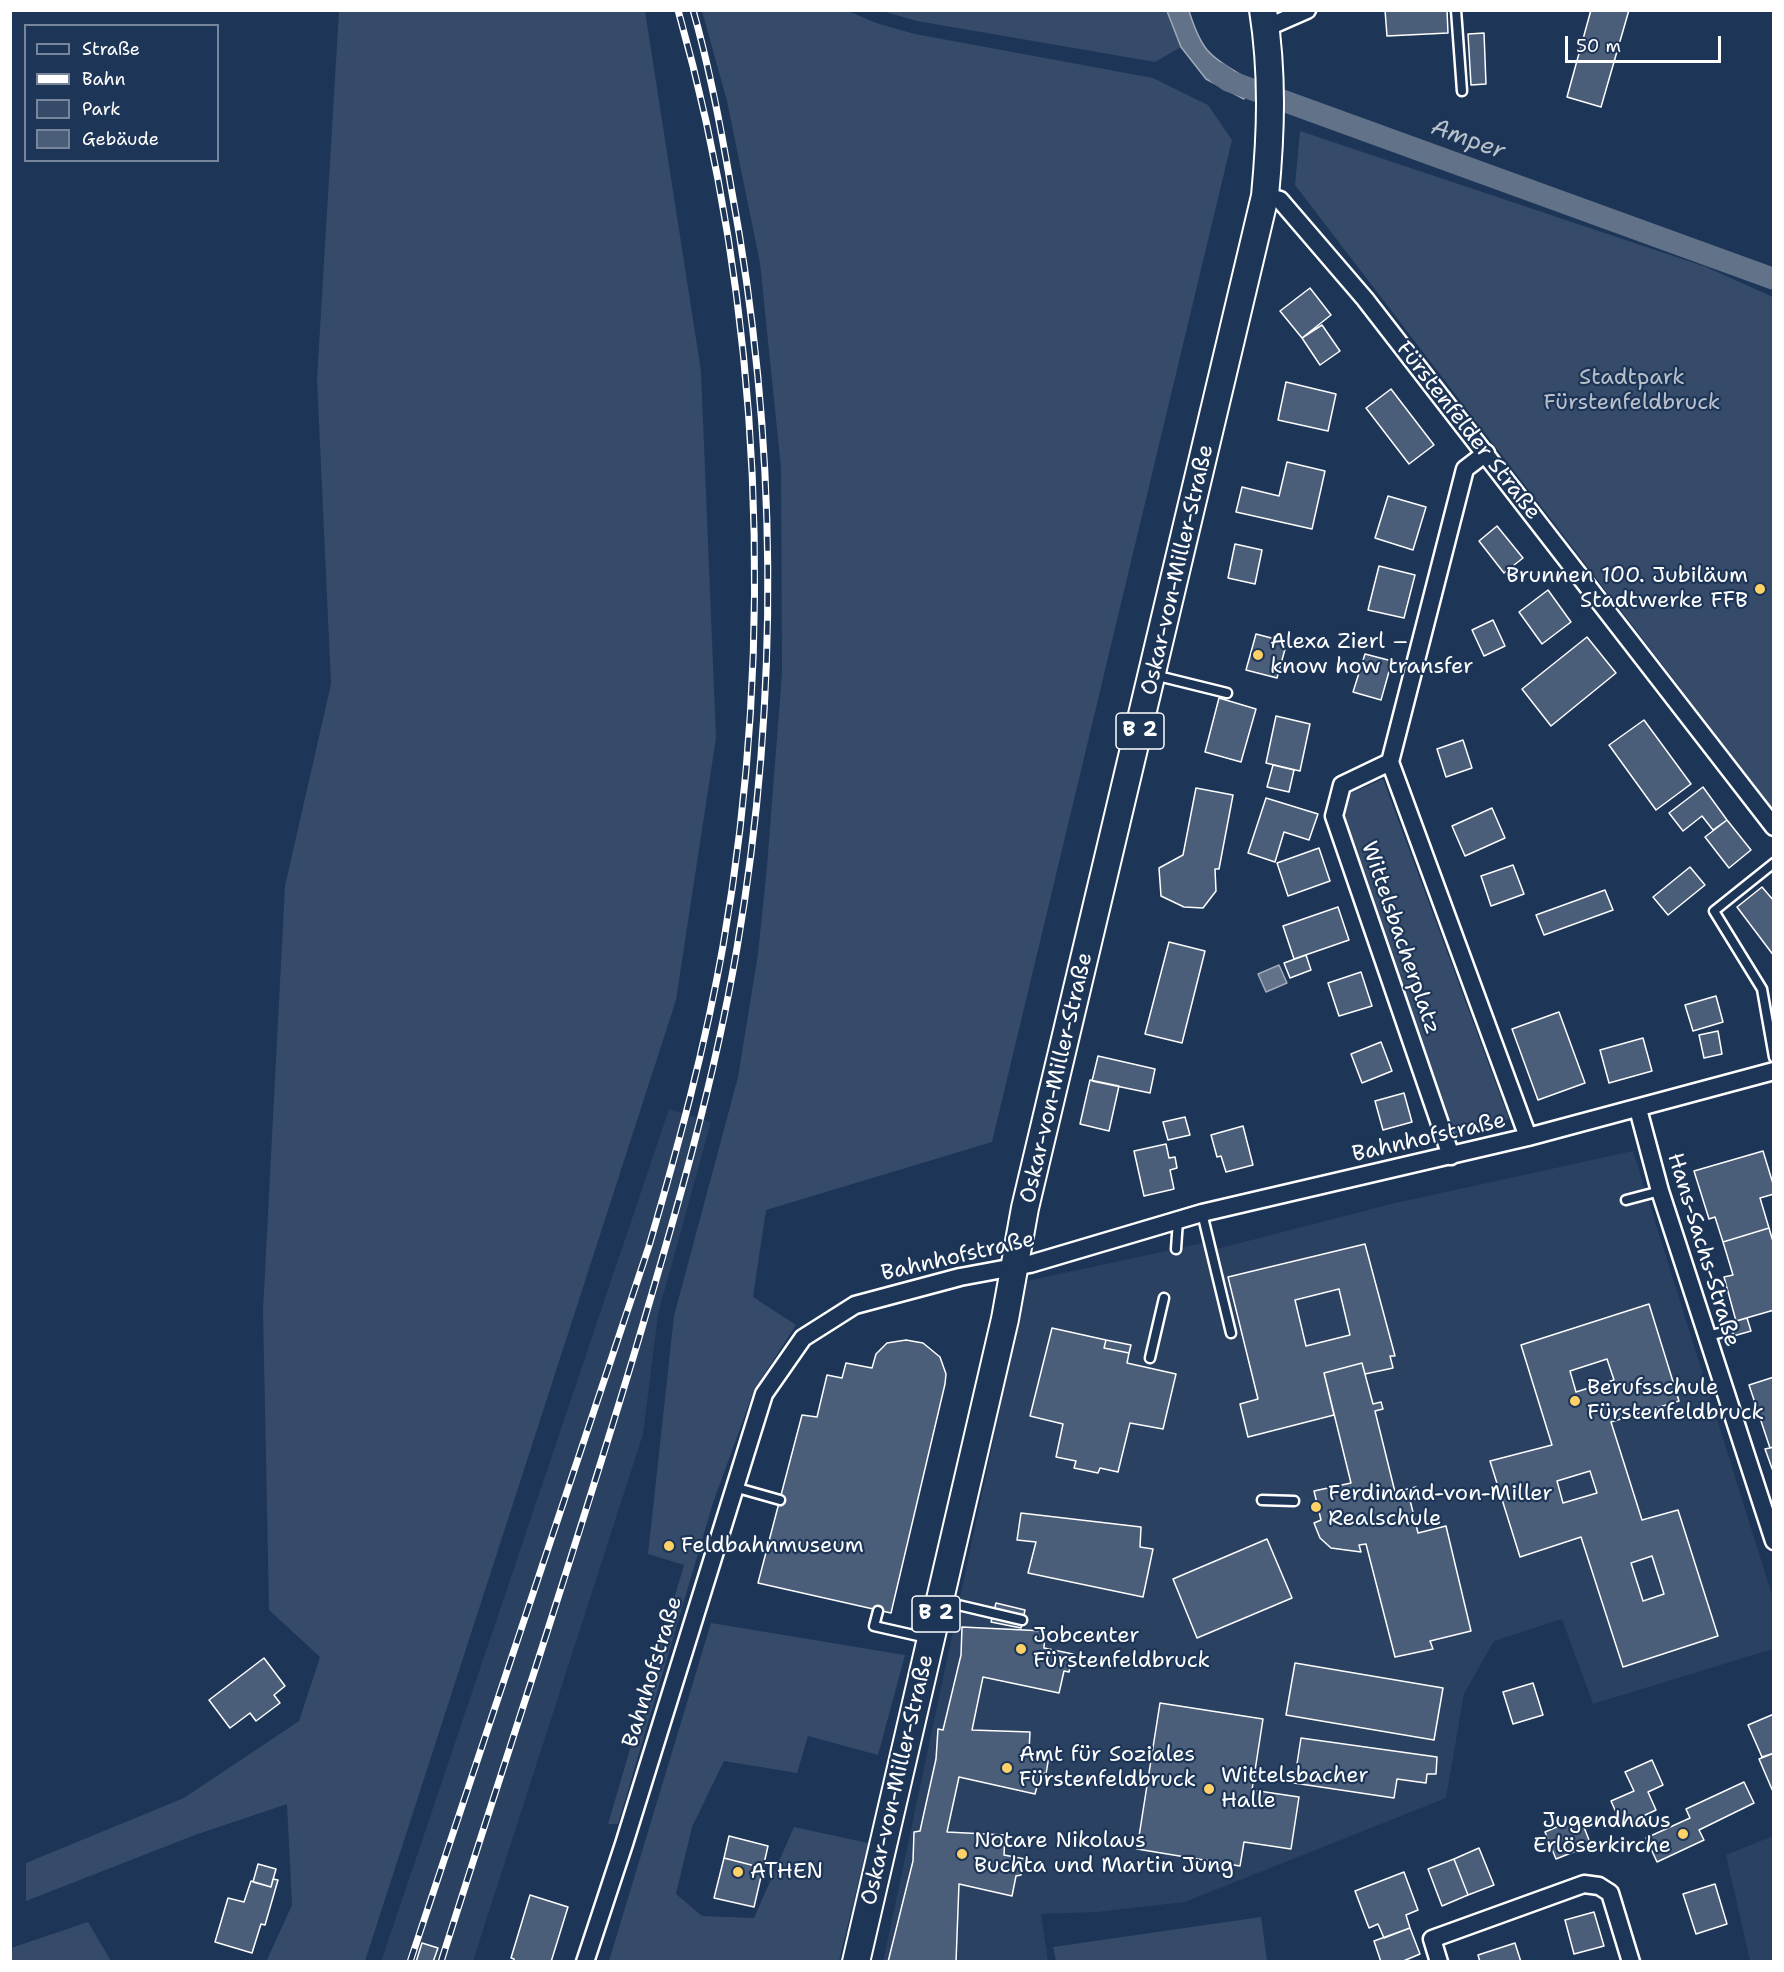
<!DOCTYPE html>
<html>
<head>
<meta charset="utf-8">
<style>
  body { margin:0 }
  #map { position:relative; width:1784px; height:1972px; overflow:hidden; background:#1d3557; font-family:"Shantell Sans",sans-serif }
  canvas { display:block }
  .frame { position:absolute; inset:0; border:12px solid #fff; pointer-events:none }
  .legend { position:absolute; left:24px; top:24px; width:195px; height:138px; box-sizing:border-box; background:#1d3557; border:2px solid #77869a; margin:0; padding:8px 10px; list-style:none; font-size:18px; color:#fff }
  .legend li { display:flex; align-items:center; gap:12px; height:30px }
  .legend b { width:30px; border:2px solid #77869a }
  .scale { position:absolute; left:1565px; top:36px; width:156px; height:27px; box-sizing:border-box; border:3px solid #fff; border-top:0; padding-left:8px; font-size:18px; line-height:21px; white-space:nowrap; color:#fff; -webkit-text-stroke:4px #1d3557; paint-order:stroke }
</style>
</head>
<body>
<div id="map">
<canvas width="1784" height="1972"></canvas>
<div class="frame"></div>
<ul class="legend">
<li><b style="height:8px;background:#1d3557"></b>Straße</li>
<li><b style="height:8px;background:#fff"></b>Bahn</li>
<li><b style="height:16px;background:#364b69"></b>Park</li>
<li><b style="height:16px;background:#4a5d79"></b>Gebäude</li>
</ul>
<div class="scale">50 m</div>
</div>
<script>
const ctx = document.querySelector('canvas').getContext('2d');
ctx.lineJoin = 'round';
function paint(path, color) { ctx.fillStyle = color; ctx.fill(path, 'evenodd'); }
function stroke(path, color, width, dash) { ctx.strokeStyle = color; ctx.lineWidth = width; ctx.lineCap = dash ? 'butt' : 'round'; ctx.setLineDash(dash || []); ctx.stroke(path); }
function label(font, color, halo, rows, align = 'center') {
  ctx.font = font + ' "Shantell Sans",sans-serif'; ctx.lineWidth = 4.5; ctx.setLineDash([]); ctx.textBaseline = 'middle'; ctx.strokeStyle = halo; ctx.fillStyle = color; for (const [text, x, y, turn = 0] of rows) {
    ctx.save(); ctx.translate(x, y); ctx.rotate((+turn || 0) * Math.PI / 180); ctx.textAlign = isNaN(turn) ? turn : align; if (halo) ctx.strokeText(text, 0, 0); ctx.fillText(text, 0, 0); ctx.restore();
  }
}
paint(new Path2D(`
  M669 1109 711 1122 658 1314 643 1434 473 1961 381 1962Z
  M1633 1151 1773 1598V1649L1593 1704 1562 1619 1494 1641 1464 1694 1446 1798 1185 1902 1097 1912 1041 1914 1048 1961 883 1962 1027 1281 1203 1243 1209 1251 1391 1204Z
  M1773 1836V1961H1750L1726 1855Z`), '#2a4161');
paint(new Path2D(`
  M339 11H645L701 371 716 738 676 1000 365 1961 266 1962 292 1905 287 1804 195 1835 26 1901V1863L184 1798 299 1721 320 1657 269 1610 263 1310 285 886 331 684 317 379Z
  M702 11H848L876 23 915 34 1153 78 1208 105 1232 140 992 1142 766 1210 753 1297 796 1325 754 1390 713 1503 618 1824H608L684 1565 648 1554 674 1316 738 1077 758 954 767 866 782 673 781 468 760 263 727 101Z
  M882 11H1167L1181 47 1155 62 917 21Z
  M1300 131 1706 267 1773 297V809L1295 185Z
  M1383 779 1509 1119 1454 1136 1343 816 1351 793Z
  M711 1623 905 1655 878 1755 808 1736 797 1773 724 1761 692 1827 676 1894 702 1916 754 1918 794 1827 868 1843 839 1961H609Z
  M1261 1917 1267 1961H1056L1053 1947Z
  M88 1922 111 1961H11V1948Z`), '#364b69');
const water = new Path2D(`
  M1167 11H1189C1201 49 1208 56 1243 76L1244 99 1206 79 1181 47Z
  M1279 965 1287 983 1266 992 1258 974Z`);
paint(water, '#617289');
stroke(water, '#a0aab8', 1.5);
stroke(new Path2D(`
  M1218 73 1229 81 1774 279`), '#617289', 22);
const building = new Path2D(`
  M1385 10H1447L1448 33 1387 36Z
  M1591 10H1629L1601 107 1567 97Z
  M1484 33 1486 84 1471 85 1468 34Z
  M1310 288 1331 315 1302 338 1280 311Z
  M1322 325 1340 351 1320 365 1302 338Z
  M1286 382 1336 394 1328 431 1278 420Z
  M1391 389 1434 445 1409 464 1366 408Z
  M1287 462 1325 471 1312 529 1236 512 1242 487 1279 496Z
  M1388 496 1426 507 1413 550 1375 538Z
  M1497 526 1523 558 1504 573 1479 541Z
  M1235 544 1262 550 1255 584 1228 578Z
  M1379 566 1415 575 1404 618 1368 610Z
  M1548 590 1571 622 1542 644 1519 612Z
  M1493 620 1505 646 1484 656 1472 630Z
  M1256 634 1287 642 1277 678 1246 670Z
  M1587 637 1616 673 1551 726 1522 689Z
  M1365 654 1392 661 1381 700 1353 692Z
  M1219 698 1256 709 1241 762 1205 752Z
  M1276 716 1310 724 1300 771 1266 763Z
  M1644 720 1691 784 1656 810 1609 745Z
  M1463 740 1472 768 1446 777 1437 749Z
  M1273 765 1294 770 1289 792 1267 787Z
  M1703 787 1727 820 1713 830 1702 816 1683 831 1669 813Z
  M1196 788 1233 795 1219 869H1215L1216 891 1203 908 1184 907 1161 896 1159 868 1183 855Z
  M1266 798 1318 814 1309 840 1284 832 1275 862 1248 853Z
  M1492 808 1505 838 1465 856 1452 826Z
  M1727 820 1751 850 1729 868 1705 837Z
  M1319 848 1330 881 1288 896 1277 863Z
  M1513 865 1524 894 1491 906 1481 876Z
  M1690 867 1705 885 1668 915 1653 897Z
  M1762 887 1774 901V956L1737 907Z
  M1605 890 1613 910 1544 935 1536 915Z
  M1338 907 1349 940 1294 959 1283 926Z
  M1169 942 1205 951 1182 1043 1145 1034Z
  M1306 955 1311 970 1290 978 1284 963Z
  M1361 972 1372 1006 1339 1016 1328 983Z
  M1716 996 1723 1022 1693 1031 1685 1005Z
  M1559 1012 1585 1083 1538 1100 1512 1029Z
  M1718 1031 1722 1054 1704 1058 1699 1035Z
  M1643 1038 1652 1071 1609 1083 1600 1050Z
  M1381 1042 1392 1071 1362 1083 1351 1054Z
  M1098 1056 1155 1069 1150 1093 1092 1081Z
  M1090 1080 1119 1086 1109 1131 1080 1124Z
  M1404 1093 1412 1122 1383 1130 1375 1101Z
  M1185 1117 1190 1135 1168 1140 1163 1122Z
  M1243 1126 1253 1165 1226 1172 1221 1156 1217 1157 1211 1135Z
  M1166 1144 1169 1158 1175 1157 1177 1168 1170 1170 1174 1189 1144 1196 1134 1151Z
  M1763 1151 1774 1187V1194L1760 1198 1769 1228 1723 1242 1715 1217 1709 1219 1694 1171Z
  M1769 1228 1774 1245V1310L1736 1321 1724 1277 1733 1275 1723 1242Z
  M1365 1244 1395 1356H1390L1393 1368 1365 1374 1362 1363 1324 1373 1334 1415 1248 1437 1240 1404 1258 1399 1228 1277ZM1339 1289 1350 1335 1306 1346 1295 1300Z
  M1649 1304 1679 1401 1611 1422 1642 1520 1678 1510 1718 1636 1623 1667 1581 1537 1520 1557 1490 1461 1552 1445 1521 1345ZM1607 1359 1614 1380 1576 1392 1570 1371ZM1590 1471 1597 1493 1563 1503 1557 1481ZM1652 1556 1664 1594 1643 1601 1631 1563Z
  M1747 1318 1751 1331 1730 1337 1726 1324Z
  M1052 1328 1106 1340 1104 1348 1129 1353 1127 1363 1176 1374 1163 1429 1130 1423 1118 1472 1100 1468 1098 1473 1074 1468 1076 1461 1056 1457 1063 1424 1030 1416Z
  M906 1340 923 1343 940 1357 946 1374 945 1384 891 1613 758 1583 802 1415 817 1417 827 1375 842 1378 846 1363 872 1368 876 1354 887 1343Z
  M1106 1340 1131 1345 1129 1353 1104 1348Z
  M1362 1363 1373 1404 1381 1402 1383 1409 1375 1411 1395 1492 1416 1487 1419 1498 1410 1500 1418 1533 1446 1526 1471 1631 1430 1641 1433 1649 1395 1657 1366 1544 1359 1545 1361 1552 1331 1548 1320 1538 1314 1523 1321 1520 1314 1491 1351 1483 1324 1373Z
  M1774 1377V1447L1770 1448 1749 1385Z
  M1774 1447V1474L1765 1449Z
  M1021 1513 1141 1527 1140 1547 1153 1549 1143 1597 1028 1573 1036 1542 1017 1540Z
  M1267 1539 1292 1598 1197 1638 1173 1579Z
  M996 1603 1025 1610 1021 1628 991 1622Z
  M962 1627 1045 1631 1044 1648 1073 1654 1069 1672 1064 1671 1059 1693 983 1677 972 1730 1030 1732 1029 1751 1049 1756 1046 1774 1041 1772 1035 1794 959 1777 947 1832 1005 1835 1004 1855 1025 1859 1021 1875 1016 1876 1012 1896 959 1884 956 1962H888L913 1861 914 1832 920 1831 936 1759 938 1729 943 1730 961 1655Z
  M264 1658 285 1686 274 1695 280 1703 256 1721 250 1713 230 1728 209 1700Z
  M1295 1663 1443 1688 1434 1740 1286 1715Z
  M1533 1683 1543 1715 1513 1724 1503 1692Z
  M1160 1703 1263 1719 1252 1790 1299 1797 1291 1849 1244 1842 1240 1866 1137 1849Z
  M1774 1714V1753L1762 1757 1748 1725Z
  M1301 1738 1437 1757 1436 1774H1427L1426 1783 1397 1779 1394 1798 1294 1783Z
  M1774 1753V1794L1759 1759Z
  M1652 1760 1663 1785 1648 1792 1656 1810 1622 1826 1611 1801 1634 1791 1625 1772Z
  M1744 1782 1754 1803 1699 1830 1704 1840 1657 1862 1646 1838 1690 1818 1686 1809Z
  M1580 1817 1591 1845 1556 1859 1545 1832Z
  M729 1836 768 1846 763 1868 724 1858Z
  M1479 1848 1494 1885 1468 1895 1454 1859Z
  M724 1858 763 1868 754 1907 714 1898Z
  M1454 1859 1468 1895 1442 1906 1428 1869Z
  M258 1864 276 1869 271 1887 253 1882Z
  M1404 1872 1418 1910 1406 1915 1410 1928 1384 1938 1378 1924 1369 1928 1355 1891Z
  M273 1879 278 1880 265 1925 261 1924 252 1953 215 1942 228 1898 244 1902 251 1881 271 1887Z
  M1715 1884 1727 1924 1696 1934 1683 1894Z
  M530 1895 568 1907 551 1962H514V1959L511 1958Z
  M1594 1912 1604 1946 1574 1954 1565 1920Z
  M1410 1928 1420 1954 1401 1962H1381L1374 1941Z
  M422 1943 438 1948 433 1962H416Z
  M1515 1943 1521 1962H1480L1478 1955Z`);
paint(building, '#4a5d79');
stroke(building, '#fff', 1.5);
const service = new Path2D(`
  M1456 10 1462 91
  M1154 675 1227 693
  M1774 863 1714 911 1762 989 1774 1057
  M1626 1200 1660 1191
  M1202 1213 1231 1333
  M1176 1249 1178 1220
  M1707 1336 1728 1331
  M1150 1358 1164 1298
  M734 1487 780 1500
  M1262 1500 1294 1501
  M941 1601 1022 1620
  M878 1611 874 1626 927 1638`);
const minor = new Path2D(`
  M1266 28 1307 10
  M1265 196 1280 200 1365 299 1774 827
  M1486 453 1465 469 1390 762 1528 1137
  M1390 762 1342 785 1334 816 1451 1156
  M1638 1109 1660 1191 1774 1541
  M585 1962 624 1844 764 1394 803 1338 855 1305 960 1277 1030 1264 1202 1213 1528 1137 1774 1071
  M1439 1962 1432 1939 1584 1884 1599 1886 1610 1893 1631 1962`);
const primary = new Path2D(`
  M856 1962 1005 1319 1025 1208 1265 196C1271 133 1273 73 1263 10`);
stroke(service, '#fff', 13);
stroke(minor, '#fff', 21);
stroke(primary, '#fff', 30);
stroke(service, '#1d3557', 8);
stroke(minor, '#1d3557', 16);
stroke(primary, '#1d3557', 26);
const rail = new Path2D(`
  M410 1962 649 1246C678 1147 705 1048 723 946 776 641 763 309 678 10
  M441 1962C506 1757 574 1554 636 1348 675 1216 714 1084 737 948 780 697 778 438 731 187 721 128 710 69 693 10`);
stroke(rail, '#fff', 7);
stroke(rail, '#1d3557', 4.5, [14]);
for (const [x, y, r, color] of [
  [1760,589,6,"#ffd166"],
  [1258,655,6,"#ffd166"],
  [1575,1401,6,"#ffd166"],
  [1316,1507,6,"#ffd166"],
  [669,1546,6,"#ffd166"],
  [1021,1649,6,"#ffd166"],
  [1007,1768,6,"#ffd166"],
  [1209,1789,6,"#ffd166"],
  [1683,1834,6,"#ffd166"],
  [962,1854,6,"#ffd166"],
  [738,1872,6,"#ffd166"]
]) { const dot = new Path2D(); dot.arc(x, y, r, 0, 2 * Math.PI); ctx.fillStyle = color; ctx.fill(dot); stroke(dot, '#1d3557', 2); }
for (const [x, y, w] of [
  [1140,731,48],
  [936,1614,48]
]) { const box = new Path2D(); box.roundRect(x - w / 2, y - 18, w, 36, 4.5); ctx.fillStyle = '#1d3557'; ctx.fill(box); stroke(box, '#fff', 1.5); }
label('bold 21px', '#fff', null, [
  ["B 2",1140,731],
  ["B 2",936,1614]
]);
label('22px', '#b9c0ca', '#1d3557', [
  ["Stadtpark",1632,378],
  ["Fürstenfeldbruck",1632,403]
]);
label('22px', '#fff', '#1d3557', [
  ["Fürstenfelder Straße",1468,431,52],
  ["Oskar-von-Miller-Straße",1178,570,-77],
  ["Wittelsbacherplatz",1400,938,71],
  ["Oskar-von-Miller-Straße",1057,1078,-77],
  ["Bahnhofstraße",1429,1138,-13],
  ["Hans-Sachs-Straße",1703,1250,73],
  ["Bahnhofstraße",958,1257,-13],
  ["Bahnhofstraße",653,1672,-73],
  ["Oskar-von-Miller-Straße",898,1780,-77]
]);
label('22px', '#fff', '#1d3557', [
  ["Brunnen 100. Jubiläum",1748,576,"right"],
  ["Stadtwerke FFB",1748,601,"right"],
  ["Alexa Zierl –",1270,642],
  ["know how transfer",1270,667],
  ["Berufsschule",1587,1388],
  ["Fürstenfeldbruck",1587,1413],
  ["Ferdinand-von-Miller",1328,1494],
  ["Realschule",1328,1519],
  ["Feldbahnmuseum",681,1546],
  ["Jobcenter",1033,1636],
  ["Fürstenfeldbruck",1033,1661],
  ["Amt für Soziales",1019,1755],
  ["Fürstenfeldbruck",1019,1780],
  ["Wittelsbacher",1221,1776],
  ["Halle",1221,1801],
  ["Jugendhaus",1671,1821,"right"],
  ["Erlöserkirche",1671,1846,"right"],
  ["Notare Nikolaus",974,1841],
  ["Buchta und Martin Jung",974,1866],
  ["ATHEN",750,1872]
], 'left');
label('italic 24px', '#b8c0ca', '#1d3557', [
  ["Amper",1468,140,20]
]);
</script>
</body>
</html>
